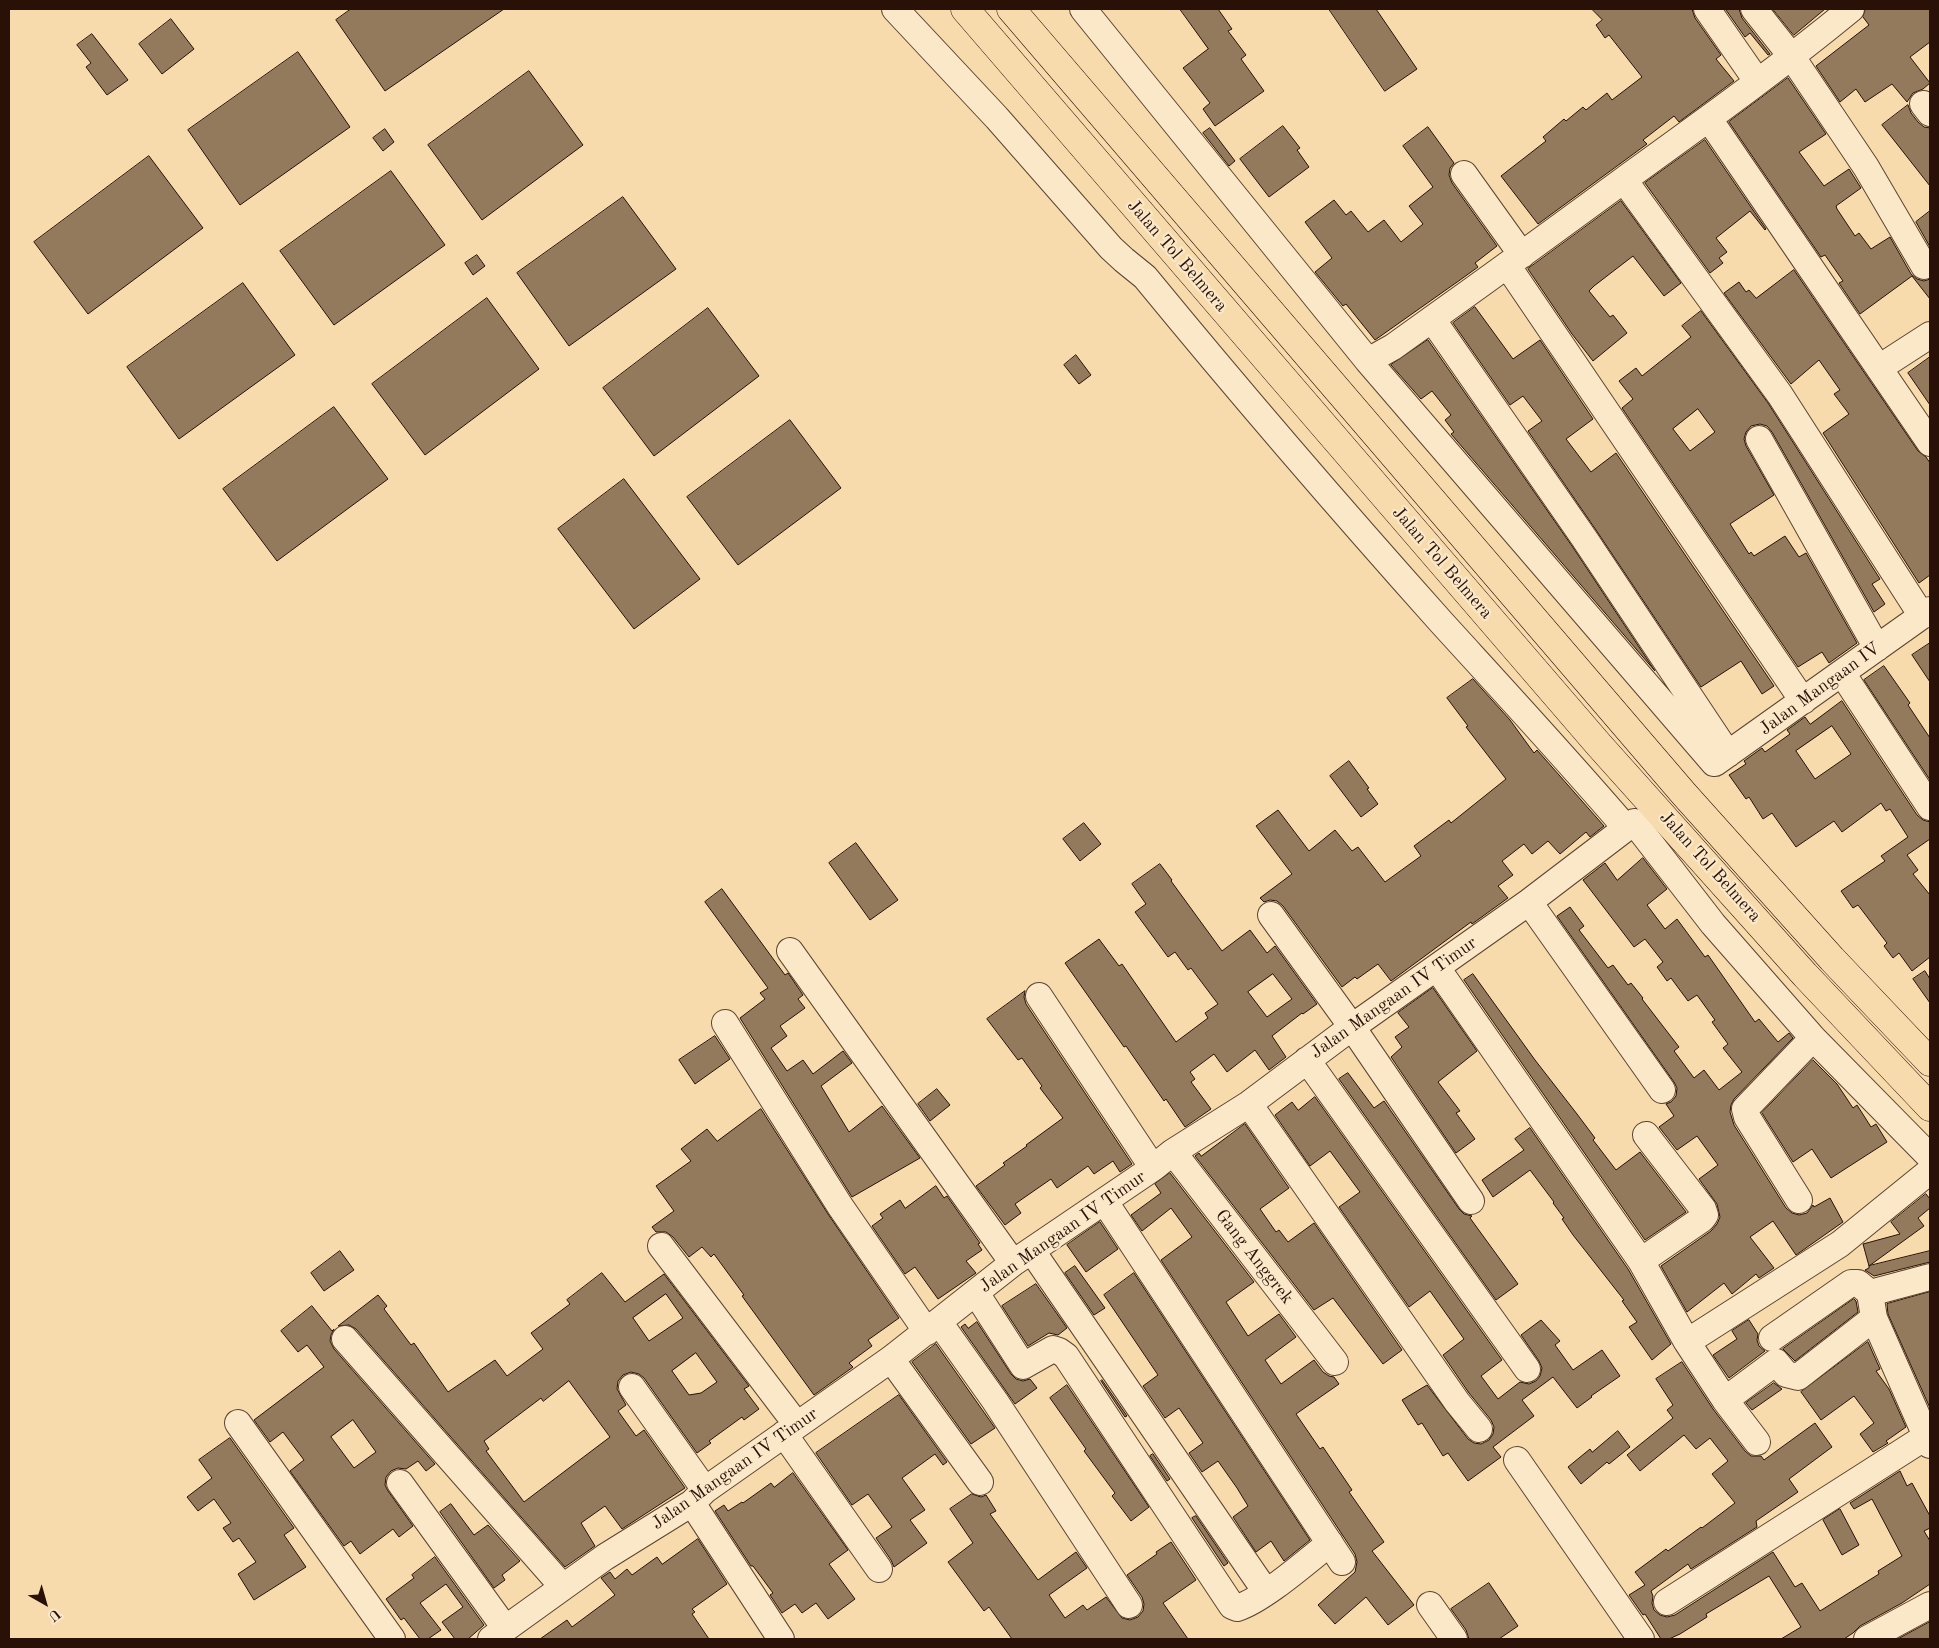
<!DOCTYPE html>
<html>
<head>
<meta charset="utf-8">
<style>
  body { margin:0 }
  #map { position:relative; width:1939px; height:1648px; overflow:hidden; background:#f7dbac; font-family:"Old Standard TT",serif }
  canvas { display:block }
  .frame { position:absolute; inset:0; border:10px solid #291108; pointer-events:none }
  .north { position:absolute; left:20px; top:1578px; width:50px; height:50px; -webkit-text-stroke:4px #fae8c9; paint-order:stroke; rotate:142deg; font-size:14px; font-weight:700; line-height:20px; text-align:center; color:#291108 }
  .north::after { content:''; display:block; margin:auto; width:18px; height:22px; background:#291108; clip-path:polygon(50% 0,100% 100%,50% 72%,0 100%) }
</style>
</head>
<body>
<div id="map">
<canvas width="1939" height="1648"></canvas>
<div class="frame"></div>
<div class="north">U</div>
</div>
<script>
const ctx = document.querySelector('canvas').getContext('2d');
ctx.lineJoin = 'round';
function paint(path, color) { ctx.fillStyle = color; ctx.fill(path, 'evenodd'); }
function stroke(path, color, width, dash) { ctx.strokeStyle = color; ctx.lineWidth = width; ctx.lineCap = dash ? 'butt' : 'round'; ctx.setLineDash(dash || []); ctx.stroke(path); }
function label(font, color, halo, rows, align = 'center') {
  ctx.font = font + ' "Old Standard TT",serif'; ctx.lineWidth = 4.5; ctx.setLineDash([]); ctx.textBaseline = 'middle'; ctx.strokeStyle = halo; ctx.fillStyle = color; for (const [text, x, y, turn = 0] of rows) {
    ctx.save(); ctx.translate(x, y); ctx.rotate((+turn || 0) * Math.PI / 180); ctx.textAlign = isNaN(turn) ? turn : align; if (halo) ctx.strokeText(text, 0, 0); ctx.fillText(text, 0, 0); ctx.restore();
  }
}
const building = new Path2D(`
  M351 9H504L385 91 336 20Z
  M1180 9H1218L1232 29 1228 31 1246 55 1241 59 1264 91 1215 126 1203 109 1210 103 1183 68 1208 49Z
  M1329 9H1376L1417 69 1385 91Z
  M1592 9H1692L1695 18 1721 55 1716 59 1734 81 1679 122 1674 116 1643 140 1647 144 1538 224 1501 176 1546 141 1543 137 1564 119 1566 121 1583 107 1586 110 1607 93 1612 100 1642 77 1609 35 1605 38 1596 25 1602 20Z
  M1728 9H1739L1742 18 1770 54 1768 55 1750 33 1745 37 1726 10Z
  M1773 9H1825L1794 35Z
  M1866 9H1930V42L1910 57 1930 83 1923 89 1913 93 1907 102 1892 84 1865 102 1856 89 1840 102 1816 66 1869 25 1863 17Z
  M171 19 194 49 162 74 139 44Z
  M92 34 128 80 107 95 86 67 91 63 77 45Z
  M298 52 350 127 240 205 188 130Z
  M529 71 583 145 482 220 428 145Z
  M1788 78 1826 134 1799 152 1824 186 1849 169 1861 188 1836 206 1837 209 1855 236 1859 233 1871 249 1890 237 1911 274 1917 279 1924 281 1930 279V299L1912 276 1860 314 1839 283 1843 281 1825 255 1821 257 1729 122Z
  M1908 105 1911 113 1918 122 1924 127 1930 128V186L1882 125Z
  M1283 126 1300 148 1297 150 1309 167 1269 197 1240 159Z
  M1428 127 1454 163 1450 168 1449 175 1452 183 1497 246 1475 263 1478 267 1460 280 1375 340 1346 304 1343 306 1315 272 1332 258 1305 222 1334 200 1346 215 1351 211 1368 232 1384 220 1401 242 1423 224 1409 206 1433 187 1403 146Z
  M1210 128 1235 161 1229 166 1203 133Z
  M385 129 394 142 383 151 373 138Z
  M1705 140 1766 229 1765 230 1750 211 1716 238 1727 252 1719 258 1723 263 1710 273 1645 183Z
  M149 156 203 228 88 314 34 242Z
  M391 171 445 245 334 325 280 251Z
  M623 197 676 269 569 346 517 273Z
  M1621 201 1681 283 1664 296 1633 256 1594 286 1589 291 1610 317 1613 315 1627 333 1593 361 1572 334 1528 269Z
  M1930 211V247L1916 222Z
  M477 255 485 266 473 275 465 263Z
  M1794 270 1918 451 1926 457 1930 463V575L1919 583 1823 433 1849 414 1834 394 1840 390 1819 360 1791 384 1724 293 1739 282 1746 292 1749 290 1756 298Z
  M243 283 295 355 179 439 127 367Z
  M487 298 539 369 425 455 372 384Z
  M1475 307 1513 359 1540 340 1593 419 1566 439 1591 472 1616 453 1774 686 1762 694 1741 661 1701 687 1596 530 1528 431 1542 421 1523 396 1510 405 1453 323Z
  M708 308 759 376 654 456 603 388Z
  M1701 311 1768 403 1880 579 1872 584 1885 604 1874 612 1772 432 1767 426 1760 424 1751 426 1746 432 1744 439 1746 446 1774 495 1730 524 1749 554 1751 552 1754 556 1785 536 1799 557 1806 553 1857 643 1829 663 1822 652 1798 667 1622 408 1633 399 1619 381 1636 368 1642 376 1691 337 1682 326ZM1698 409 1715 432 1690 451 1673 429Z
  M1428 340 1572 546 1655 671 1451 434 1454 432 1445 420 1451 415 1432 391 1421 399 1391 365Z
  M1076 355 1091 375 1079 384 1064 365Z
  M1930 357V405L1908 373Z
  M334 407 388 479 277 561 223 489Z
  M790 420 841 488 738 565 687 497Z
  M624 479 700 579 634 629 558 529Z
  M1930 643V682L1912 655Z
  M1884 666 1910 703 1908 705 1930 738V780L1864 680Z
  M1473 679 1510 720 1534 753 1537 750 1604 826 1590 837 1586 832 1560 854 1548 841 1532 854 1524 844 1502 861 1513 875 1498 886 1508 898 1472 924 1471 922 1391 981 1378 964 1357 979 1355 977 1342 987 1283 906 1277 901 1270 900 1264 902 1260 898 1292 874 1256 826 1278 810 1309 851 1335 830 1352 851 1358 847 1385 882 1421 856 1414 846 1449 820 1451 823 1506 779 1466 727 1468 726 1447 698Z
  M1842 701 1917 815 1923 820 1930 822V839L1907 855 1918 870 1913 874 1930 895V957L1912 971 1899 953 1893 958 1884 946 1887 943 1858 905 1853 908 1841 891 1885 861 1881 856 1908 837 1890 809 1886 811 1881 803 1842 832 1834 821 1796 847 1772 813 1763 819 1749 797 1746 799 1729 775 1746 764 1744 761 1762 748 1765 752 1790 734 1787 730 1805 717 1810 724ZM1832 726 1851 754 1815 779 1796 751Z
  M1349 761 1369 788 1367 789 1378 804 1361 817 1330 776Z
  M1084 823 1101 844 1080 861 1063 839Z
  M856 843 898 900 870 920 829 863Z
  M1643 858 1667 889 1647 905 1665 929 1677 919 1705 957 1708 955 1755 1022 1759 1019 1778 1042 1789 1033 1793 1038 1734 1099 1731 1105 1730 1112 1734 1125 1786 1208 1792 1213 1799 1215 1807 1213 1813 1205 1814 1207 1830 1198 1843 1222 1796 1255 1773 1221 1750 1237 1774 1268 1759 1278 1756 1274 1732 1294 1724 1283 1687 1312 1661 1266 1711 1231 1717 1224 1720 1217 1717 1204 1699 1179 1718 1165 1697 1136 1677 1150 1659 1127 1674 1116 1666 1104 1671 1102 1676 1096 1677 1088 1674 1082 1557 916 1570 907 1584 926 1579 930 1608 968 1613 965 1628 985 1631 983 1643 998 1642 999 1679 1047 1674 1051 1694 1078 1704 1070 1719 1090 1742 1072 1723 1048 1728 1044 1712 1022 1715 1020 1697 995 1688 1001 1671 978 1667 981 1657 967 1663 962 1645 939 1634 947 1583 880 1605 863 1617 880Z
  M1160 864 1172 880 1171 881 1222 951 1250 930 1267 953 1275 946 1317 1004 1303 1014 1302 1013 1272 1036 1286 1057 1269 1070 1255 1050 1227 1072 1214 1054 1190 1072 1195 1079 1191 1082 1211 1109 1185 1127 1166 1099 1164 1101 1126 1046 1124 1047 1065 963 1099 939 1119 966 1122 964 1176 1042 1208 1018 1205 1013 1218 1004 1191 968 1188 970 1175 952 1168 957 1135 912 1146 904 1132 884ZM1273 974 1292 999 1267 1017 1248 992Z
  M722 889 785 975 788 973 803 995 798 999 805 1008 780 1026 787 1036 771 1048 787 1071 803 1060 813 1074 843 1051 852 1063 821 1086 849 1132 882 1106 920 1158 852 1197 740 1018 765 999 760 993 768 988 705 902Z
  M1925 971 1930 979V1003L1913 979Z
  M1473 974 1535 1060 1577 1114 1595 1138 1593 1140 1616 1170 1640 1152 1686 1212 1645 1240 1464 980Z
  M1433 988 1477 1051 1438 1082 1460 1111 1456 1113 1475 1139 1456 1153 1391 1057 1402 1047 1395 1037 1409 1027 1398 1013Z
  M1025 991 1024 997 1026 1004 1132 1164 1120 1172 1113 1161 1094 1174 1088 1166 1057 1188 1051 1179 1015 1204 1021 1213 1005 1225 976 1186 1005 1165 1003 1163 1027 1146 1026 1145 1063 1118 1040 1088 1042 1086 1022 1058 1018 1060 987 1019Z
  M715 1036 730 1059 695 1084 679 1060Z
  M1813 1060 1837 1084 1853 1108 1857 1105 1871 1127 1876 1124 1887 1142 1831 1178 1812 1149 1793 1162 1762 1113Z
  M1348 1073 1374 1108 1384 1101 1459 1209 1464 1214 1472 1216 1470 1218 1518 1284 1496 1300 1339 1079Z
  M937 1089 950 1105 930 1121 918 1104Z
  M1315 1097 1502 1360 1481 1376 1498 1399 1520 1382 1529 1384 1536 1381 1540 1376 1542 1368 1539 1361 1521 1335 1541 1320 1560 1341 1555 1345 1573 1370 1602 1350 1620 1376 1591 1396 1592 1397 1577 1408 1553 1377 1522 1400 1534 1416 1493 1447 1501 1457 1468 1481 1448 1453 1443 1456 1422 1423 1418 1425 1402 1400 1427 1385 1468 1439 1474 1443 1481 1444 1489 1440 1493 1434 1494 1427 1491 1420 1469 1393 1443 1355 1464 1339 1430 1291 1409 1307 1339 1207 1360 1192 1330 1151 1310 1166 1275 1115 1292 1102 1298 1110Z
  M761 1109 828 1214 899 1318 868 1340 872 1346 849 1363 853 1367 814 1395 742 1296 744 1295 714 1254 711 1257 702 1247 689 1257 673 1237 666 1232H656L652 1227 674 1211 656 1186 691 1161 681 1149 707 1129 717 1141Z
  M1245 1124 1289 1188 1260 1209 1276 1232 1279 1230 1288 1242 1314 1223 1402 1350 1383 1364 1333 1298 1314 1310 1195 1156 1199 1153 1201 1156Z
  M1530 1128 1628 1269 1671 1344 1652 1360 1629 1327 1637 1322 1622 1301 1624 1300 1573 1235 1562 1219 1564 1218 1553 1203 1554 1202 1530 1170 1493 1197 1482 1180 1524 1150 1515 1139Z
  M1170 1173 1254 1282 1226 1302 1248 1336 1279 1314 1296 1337 1265 1360 1281 1384 1314 1360 1323 1372 1329 1376 1334 1377 1339 1384 1296 1414 1320 1449 1323 1447 1352 1490 1349 1492 1384 1542 1372 1551 1414 1605 1388 1625 1366 1597 1335 1624 1318 1605 1355 1572 1357 1562 1355 1554 1161 1260 1192 1237 1171 1208 1142 1231 1131 1215 1161 1193 1155 1184Z
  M936 1186 944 1198 947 1196 980 1243 978 1244 982 1250 966 1261 976 1273 938 1299 915 1267 905 1274 872 1226 883 1218 880 1214 900 1200 905 1208Z
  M1926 1194 1930 1199V1208L1918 1218 1924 1226 1869 1266 1863 1244 1900 1234 1891 1222Z
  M1100 1222 1118 1249 1086 1272 1067 1245Z
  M340 1251 354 1270 324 1291 311 1273Z
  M1930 1251V1262L1874 1276 1865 1270 1869 1268V1266Z
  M1075 1266 1105 1308 1094 1315 1065 1273Z
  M602 1273 625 1302 664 1274 749 1386 744 1389 759 1409 744 1420 742 1417 709 1441 711 1443 697 1453 644 1378 639 1374 631 1372 623 1375 618 1381 617 1389 626 1405 618 1411 636 1436 644 1430 685 1488 622 1529 605 1506 581 1523 595 1546 565 1567 356 1329 349 1325 338 1326 378 1295 387 1306 384 1309 411 1345 414 1343 448 1392 495 1360 507 1376 543 1349 531 1333 570 1304 567 1300ZM666 1294 683 1318 649 1341 633 1318ZM696 1353 717 1382 701 1393 689 1395 672 1371ZM569 1381 610 1437 524 1502 486 1451 489 1449 484 1441 541 1398 543 1401Z
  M1134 1273 1310 1540 1284 1561 1271 1541 1256 1552 1233 1517 1248 1506 1237 1488 1218 1461 1202 1472 1189 1453 1203 1443 1179 1408 1165 1418 1143 1386 1158 1375 1104 1295Z
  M1036 1284 1067 1328 1058 1335 1049 1333 1028 1346 1002 1306Z
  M1930 1292V1408L1888 1314 1887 1304Z
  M1854 1299 1856 1301 1858 1312 1795 1361 1783 1349Z
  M312 1306 332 1331 334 1329 331 1335 330 1341 334 1349 435 1464 426 1471 418 1461 406 1469 398 1468 391 1471 386 1477 385 1485 388 1491 413 1526 399 1537 393 1529 360 1554 351 1541 344 1546 290 1471 304 1460 283 1432 270 1442 254 1420 324 1367 307 1345 298 1352 281 1331ZM353 1420 376 1452 354 1468 331 1437Z
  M1749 1320 1758 1334 1757 1340 1759 1346 1765 1351 1729 1378 1713 1355 1737 1339 1732 1331Z
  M977 1322 1011 1374 1016 1379 1023 1381 1030 1379 1037 1388 1015 1404 961 1327 965 1324 968 1328Z
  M1868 1342 1880 1369 1876 1371 1889 1389 1906 1427 1886 1441 1888 1443 1873 1452 1860 1434 1874 1423 1854 1396 1821 1420 1801 1392Z
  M936 1344 995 1428 971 1444 912 1362Z
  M1682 1362 1713 1409 1745 1451 1751 1456H1761L1764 1460 1815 1423 1832 1447 1789 1479 1798 1492 1756 1521 1757 1527 1691 1569 1688 1564 1651 1591 1653 1596 1652 1603 1654 1610 1660 1615 1667 1617 1675 1615 1773 1552 1795 1587 1802 1583 1820 1611 1879 1574 1878 1571 1902 1556 1872 1499 1854 1509 1850 1503 1900 1471 1907 1486 1912 1483 1930 1516V1528L1924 1531 1930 1541V1584L1902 1603 1860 1626 1853 1633 1844 1639H1781L1801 1627 1769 1576 1706 1614 1707 1617 1680 1634 1669 1639H1661L1645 1614 1643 1615 1629 1595 1645 1585 1635 1572 1666 1549 1668 1551 1701 1527 1702 1528 1735 1503 1712 1474 1728 1461 1710 1438 1696 1449 1684 1435 1640 1471 1627 1455 1673 1418 1667 1410 1673 1405 1656 1379Z
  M1102 1380 1127 1416 1125 1417 1101 1381Z
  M1774 1383 1782 1389 1752 1410 1746 1403Z
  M1067 1385 1149 1507 1131 1521 1112 1496 1115 1493 1084 1451 1086 1449 1050 1398Z
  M899 1395 947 1462 943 1465 935 1454 902 1478 925 1510 910 1520 927 1543 894 1567 891 1560 876 1538 892 1527 868 1494 852 1505 816 1453Z
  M1618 1431 1630 1447 1609 1464 1607 1462 1581 1484 1568 1467 1590 1449 1592 1452Z
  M230 1438 294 1528 284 1535 306 1567 254 1600 238 1574 256 1562 239 1538 233 1542 223 1528 231 1523 214 1499 198 1511 187 1497 212 1478 199 1460Z
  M1153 1454 1170 1479 1167 1481 1150 1456Z
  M793 1473 848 1550 829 1564 855 1599 828 1619 816 1603 802 1613 795 1604 782 1613 770 1595 773 1593 753 1566H751L715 1511 724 1505 728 1511 742 1502 743 1503 771 1483 774 1487Z
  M972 1494 981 1497 986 1495 996 1511 990 1514 1038 1580 1076 1552 1087 1568 1049 1595 1065 1618 1083 1605 1087 1610 1106 1597 1122 1618 1130 1620 1138 1617 1143 1611 1144 1604 1142 1597 1127 1575 1157 1554 1156 1552 1171 1542 1196 1580 1163 1603 1188 1639H1012L989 1607 984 1611 948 1562 973 1543 950 1509Z
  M451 1504 474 1535 488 1525 520 1561 502 1575 505 1580 494 1588 440 1512Z
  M1840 1509 1859 1545 1842 1555 1823 1520Z
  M1196 1516 1228 1563 1224 1566 1192 1518Z
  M698 1539 727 1584 692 1609 695 1612 692 1614 709 1639H540L567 1620 572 1627 615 1595 601 1578 610 1572 615 1579 627 1569 632 1575 657 1557 662 1564Z
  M435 1557 484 1625 468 1639H455L442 1622 463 1607 446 1584 420 1603 441 1630 428 1639H420L404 1618 401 1620 386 1599 414 1578 412 1575Z
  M1489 1583 1518 1626 1499 1639H1469L1466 1630 1451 1609Z
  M1930 1622V1639H1898Z`);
paint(building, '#947a5d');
stroke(building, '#291108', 1);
const minor = new Path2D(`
  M895 9 997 118 1111 248 1124 260 1145 277C1241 394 1341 510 1442 623 1504 691 1566 758 1626 828
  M1083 9 1368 361 1393 347 1432 319C1497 273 1561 226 1625 179 1701 124 1778 69 1851 9
  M1707 9 1757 81
  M1754 9 1792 57 1866 167 1924 266
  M1923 104 1930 113
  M1709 119 1930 443
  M1464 174 1522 255
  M1624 180 1780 395 1922 616
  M1507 265 1803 701
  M1432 319 1584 538 1728 754
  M1368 361 1714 763
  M1879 368 1930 335
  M1759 439 1877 648
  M1842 673 1930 807
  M1715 763 1930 610
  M1529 902 1662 1090
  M1271 915 1352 1027 1471 1201
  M790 951 1013 1263
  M1437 968 1641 1261 1687 1342 1725 1400 1776 1362 1786 1374 1798 1377 1874 1318
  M1039 996 1153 1168
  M725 1023 840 1206 927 1332
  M1307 1060 1527 1369
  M1249 1104 1457 1402 1479 1429
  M1173 1152 1335 1362
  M1799 1200 1747 1117 1745 1109 1813 1038
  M1105 1202 1342 1562
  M661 1246 797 1425
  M1032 1251 1266 1592
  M1641 1261 1702 1219 1705 1215 1703 1209 1646 1135
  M1930 1277 1870 1293 1874 1318 1930 1445
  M976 1293 1023 1366 1053 1349 1059 1351 1066 1356 1232 1606 1237 1608C1263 1600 1307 1561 1330 1543
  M939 1322 995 1401 1129 1605
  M1772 1338 1851 1283H1858L1870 1293
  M345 1339 563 1587
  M1687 1342 1840 1244 1930 1171
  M891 1359 980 1482
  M632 1387 705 1490
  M1725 1400 1757 1442
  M238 1423 392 1639
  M784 1434 879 1569
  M1517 1460 1641 1639
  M400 1483 505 1628
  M692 1503 781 1639
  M1667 1602 1927 1436
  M1430 1605 1454 1639
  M491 1639 605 1557 692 1503 705 1490 891 1359 1013 1263 1153 1168 1173 1152 1249 1104 1352 1027 1529 902 1634 822 1713 924 1813 1038 1930 1157
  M1867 1639 1930 1605`);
const highway = new Path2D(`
  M965 9 1599 745 1805 975 1930 1107
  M1011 9 1684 794 1832 959 1930 1062`);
stroke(minor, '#5c4431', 28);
stroke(highway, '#291108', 29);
stroke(minor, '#fae8c9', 26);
stroke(highway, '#f7dbac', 28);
label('18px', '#291108', '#fae8c9', [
  ["Jalan Tol Belmera",1177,256,49],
  ["Jalan Tol Belmera",1442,563,49],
  ["Jalan Mangaan IV",1820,689,-36],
  ["Jalan Tol Belmera",1710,867,48],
  ["Jalan Mangaan IV Timur",1394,998,-35],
  ["Jalan Mangaan IV Timur",1063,1232,-35],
  ["Gang Anggrek",1254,1257,52],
  ["Jalan Mangaan IV Timur",735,1469,-35]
]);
</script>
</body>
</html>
